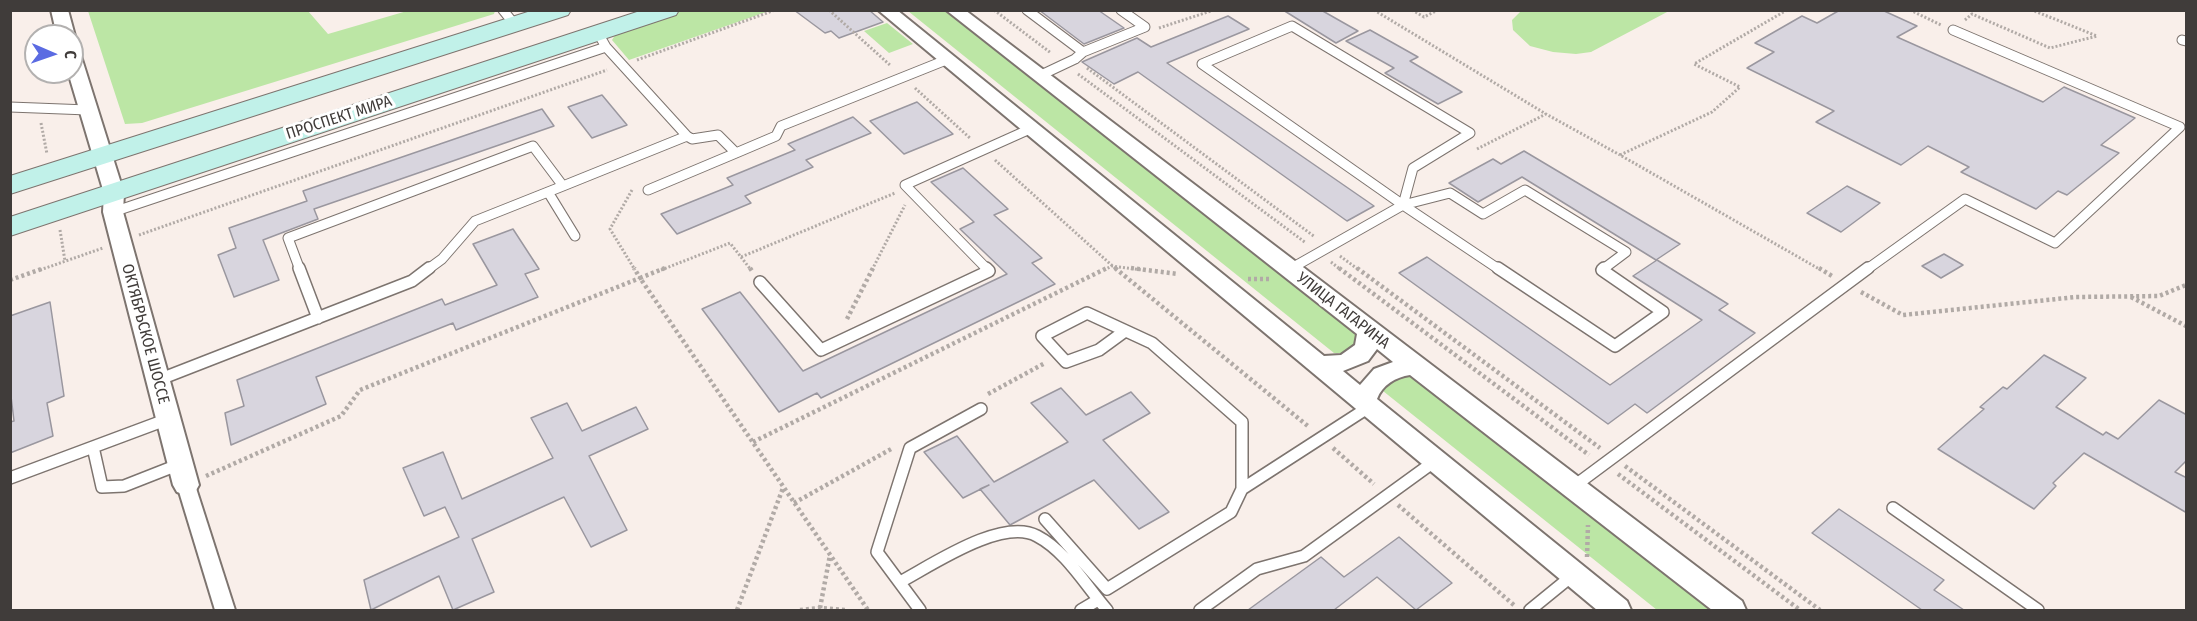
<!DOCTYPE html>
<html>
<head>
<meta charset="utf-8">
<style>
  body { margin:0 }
  #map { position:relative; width:2197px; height:621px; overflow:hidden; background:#f9efea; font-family:"Fira Sans Condensed",sans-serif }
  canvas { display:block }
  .frame { position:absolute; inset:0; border:12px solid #403c3a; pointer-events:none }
  .north { position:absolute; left:24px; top:24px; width:60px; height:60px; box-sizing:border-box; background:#fff; border:2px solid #b3b1b0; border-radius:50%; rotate:92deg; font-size:16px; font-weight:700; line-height:24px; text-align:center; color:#403c3a }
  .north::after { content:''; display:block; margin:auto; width:21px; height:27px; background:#5b6be2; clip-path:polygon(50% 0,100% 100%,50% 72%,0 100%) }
</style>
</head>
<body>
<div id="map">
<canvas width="2197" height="621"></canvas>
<div class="frame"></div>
<div class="north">С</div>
</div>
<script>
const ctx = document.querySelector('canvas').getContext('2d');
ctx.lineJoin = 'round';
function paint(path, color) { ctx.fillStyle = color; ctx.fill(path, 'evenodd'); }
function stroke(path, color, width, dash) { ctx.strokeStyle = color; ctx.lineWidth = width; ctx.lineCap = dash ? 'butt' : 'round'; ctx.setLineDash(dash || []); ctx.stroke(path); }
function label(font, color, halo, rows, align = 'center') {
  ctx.font = font + ' "Fira Sans Condensed",sans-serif'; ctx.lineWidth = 6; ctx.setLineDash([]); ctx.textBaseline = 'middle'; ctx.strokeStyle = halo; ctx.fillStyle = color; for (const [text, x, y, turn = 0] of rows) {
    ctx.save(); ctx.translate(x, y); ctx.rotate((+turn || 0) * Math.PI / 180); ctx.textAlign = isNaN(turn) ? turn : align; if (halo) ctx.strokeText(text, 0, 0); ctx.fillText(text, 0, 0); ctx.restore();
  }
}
paint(new Path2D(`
  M1522 10H1669V11L1591 52 1576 54 1553 52 1530 46 1513 30 1512 20Z
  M88 11H308L328 34 407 11H495L494 14 142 123 125 124Z
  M682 11H769L629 60 612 40 617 32Z
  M908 11H946L1360 332 1355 347 1344 353H1334Z
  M887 23 913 44 889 53 864 31Z
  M1405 373 1416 376 1719 610H1657L1383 391 1387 381Z`), '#bce6a5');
const building = new Path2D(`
  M794 10H869L883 22 839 38 831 31 825 33Z
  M1039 10H1098L1124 28 1084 44Z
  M1283 10H1321L1358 31 1336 43Z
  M1840 10H1882L1917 26 1897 37 2043 102 2064 87 2135 118 2101 145 2119 153 2067 195 2058 191 2036 209 1961 172 1969 167 1928 146 1901 165 1816 122 1834 111 1747 68 1774 52 1755 43 1802 16 1817 23Z
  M1228 16 1249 29 1167 63 1374 206 1347 221 1138 72 1114 84 1082 62 1137 38 1151 47Z
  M1370 30 1418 57 1410 61 1462 92 1438 104 1385 73 1394 68 1346 41Z
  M602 95 627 125 592 138 568 107Z
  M917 102 953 134 904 154 870 121Z
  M542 109 554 126 314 209 318 219 263 240 279 280 234 297 218 255 236 248 229 228 307 201 303 191Z
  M853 117 871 133 806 160 813 167 745 196 751 203 677 234 661 214 733 185 727 178 795 150 788 144Z
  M1524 151 1680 244 1656 260 1522 177 1478 202 1449 183 1493 159 1501 164Z
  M963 168 1008 209 994 215 1042 258 1032 263 1055 284 821 398 817 393 779 412 702 309 740 292 803 371 1007 274 960 229 974 222 931 182Z
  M1847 186 1880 203 1841 232 1807 213Z
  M513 229 539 269 525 274 538 297 456 330 453 323 316 377 326 404 231 445 225 413 244 406 237 380 442 299 445 305 497 285 473 244Z
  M1944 254 1963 265 1941 278 1922 266Z
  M1427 257 1610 385 1702 320 1633 276 1657 260 1728 304 1719 310 1755 333 1647 413 1635 404 1608 424 1399 273Z
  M50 302 64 396 47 403 53 436 10 453V422L14 421 10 388V316Z
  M2044 355 2086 378 2056 407 2103 435 2106 432 2118 439 2159 400 2187 415V460L2175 472 2187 478V513L2084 453 2053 483 2056 486 2034 509 1938 449 1984 409 1980 407 2003 387 2007 389Z
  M1061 388 1086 415 1131 392 1150 413 1103 440 1169 512 1139 529 1094 480 1010 525 980 489 989 485 963 498 924 452 957 436 994 482 1068 442 1031 403Z
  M567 403 582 431 636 407 648 429 589 456 627 530 591 547 564 497 472 539 494 592 453 610 439 576 371 610 364 580 459 537 445 507 424 516 403 468 443 452 462 499 553 458 531 418Z
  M1839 509 1944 580 1934 590 1964 610H1922L1812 533Z
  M1399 537 1452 583 1416 610 1377 577 1334 610H1248L1321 557 1344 577Z`);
paint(building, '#d8d5de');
stroke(building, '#9a979f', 1.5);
const serviceFar1 = new Path2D(`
  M503 10 515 25
  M1027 10 1083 52
  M1292 26 1470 133 1413 168 1403 205 1202 64Z
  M2182 40 2186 41
  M606 47 687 136 692 139 718 135 736 153 776 136 781 126 946 60
  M1039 76 1075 59 1083 52 1145 27 1121 10
  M10 107 88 110
  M648 190 736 153
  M548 192 575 236
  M1403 205 1500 270
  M1403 205 1450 193 1483 214 1525 190 1626 252 1602 270
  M113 212 606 47 598 33
  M1290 269 1403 205
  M300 270 288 238 533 146 563 186 687 136
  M427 270 442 259 475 221 563 186
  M988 270 905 185 1030 129
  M1866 270 1965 199 2055 243 2180 127 1953 30`);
const service = new Path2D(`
  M299 268 318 318
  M1498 268 1615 346 1663 312 1602 270 1604 268
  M760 282 821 350 989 271 986 268
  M1125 331 1099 350 1066 362 1042 336 1087 313 1152 343 1242 422V489
  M158 380 412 281 429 268
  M93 447 102 487 124 486 180 464
  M10 478 168 419
  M1573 487 1868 268
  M1893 508 2038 610
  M1045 519 1107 589 1231 512 1242 489 1369 407
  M900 582C932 565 1002 517 1037 536 1066 551 1086 586 1107 610
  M920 610 877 552 910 448 981 409
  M1081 610 1098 600
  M1200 610 1257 569 1304 556 1435 461
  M1530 610 1573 575`);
const pedestrian = new Path2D(`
  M186 477 193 480 195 485 235 610H215L177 485 179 480Z`);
const minor = new Path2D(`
  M51 10H68L75 36 72 40V36H57Z
  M878 10H897L1324 356 1341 355 1355 345 1357 334 946 10H965L1742 601 1746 610H1712L1410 375C1396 377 1382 385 1377 399L1627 601 1631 610H1597ZM1377 349 1393 362 1374 369 1360 385 1343 371 1368 361Z
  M72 51 78 52 81 56 124 193 123 212 199 485 195 492 186 495 177 492 173 485 103 212 104 193 68 72H72Z`);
const secondary = new Path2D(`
  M534 10H571L568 15 10 194V176Z
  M643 10H679L676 15 10 236V217Z`);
stroke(serviceFar1, '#7d746f', 11);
stroke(service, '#7d746f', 14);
stroke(pedestrian, '#7d746f', 4);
stroke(minor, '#7d746f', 4);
stroke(secondary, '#7d746f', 2);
stroke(new Path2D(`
  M829 10 891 66
  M994 10 1051 53
  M1374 10 1546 114 1620 155
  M1412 10 1424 17 1438 10
  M1787 10 1694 64 1740 87 1712 112 1620 155 1821 270
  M1910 10 1941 25
  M1965 20 1972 14 2050 48 2097 36 2032 10
  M1159 28 1214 10
  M637 60 775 10
  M1087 68 1315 237
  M1078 74 1306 243
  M915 88 971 139
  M41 123 47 154
  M1477 149 1546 114
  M995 160 1117 270
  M632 190 610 229 635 270
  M60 230 65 261
  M139 235 607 70
  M1340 256 1359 270
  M741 257 751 270
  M1331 262 1341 270
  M40 270 103 248
  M661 270 730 243 741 257 895 193
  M872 270 905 205
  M1104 270 1112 266 1143 270`), '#b1aaa6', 3, [2, 2]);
stroke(new Path2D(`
  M665 268 640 278 868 610
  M750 268 752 271
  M1115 268 1309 427
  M1131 268 1178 274
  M1339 268 1589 455
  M1357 268 1600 448
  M1819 268 1832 276
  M1248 279H1270
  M10 280 44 268
  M1861 292 1903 315 2076 297 2159 296 2186 285
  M2131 297 2186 326
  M847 319 873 268
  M988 394 1045 363
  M753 442 1107 268
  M1333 448 1374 484
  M1625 466 1820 610
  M1618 474 1800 610
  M206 476 341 416 360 390 640 278 634 268
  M794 503 893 448
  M1398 505 1515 606
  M1587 557 1588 525
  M820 608 830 555
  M737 610 783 488
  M800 610 820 608 845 610`), '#b1aaa6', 4.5, [3, 3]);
stroke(serviceFar1, '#fff', 9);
stroke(service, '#fff', 11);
paint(pedestrian, '#fff');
paint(minor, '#fff');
paint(secondary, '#c1f1e9');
label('16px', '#403c3a', '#fff', [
  ["ПРОСПЕКТ МИРА",339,118,-18],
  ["УЛИЦА ГАГАРИНА",1343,311,38],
  ["ОКТЯБРЬСКОЕ ШОССЕ",145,334,75]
]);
</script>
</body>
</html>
